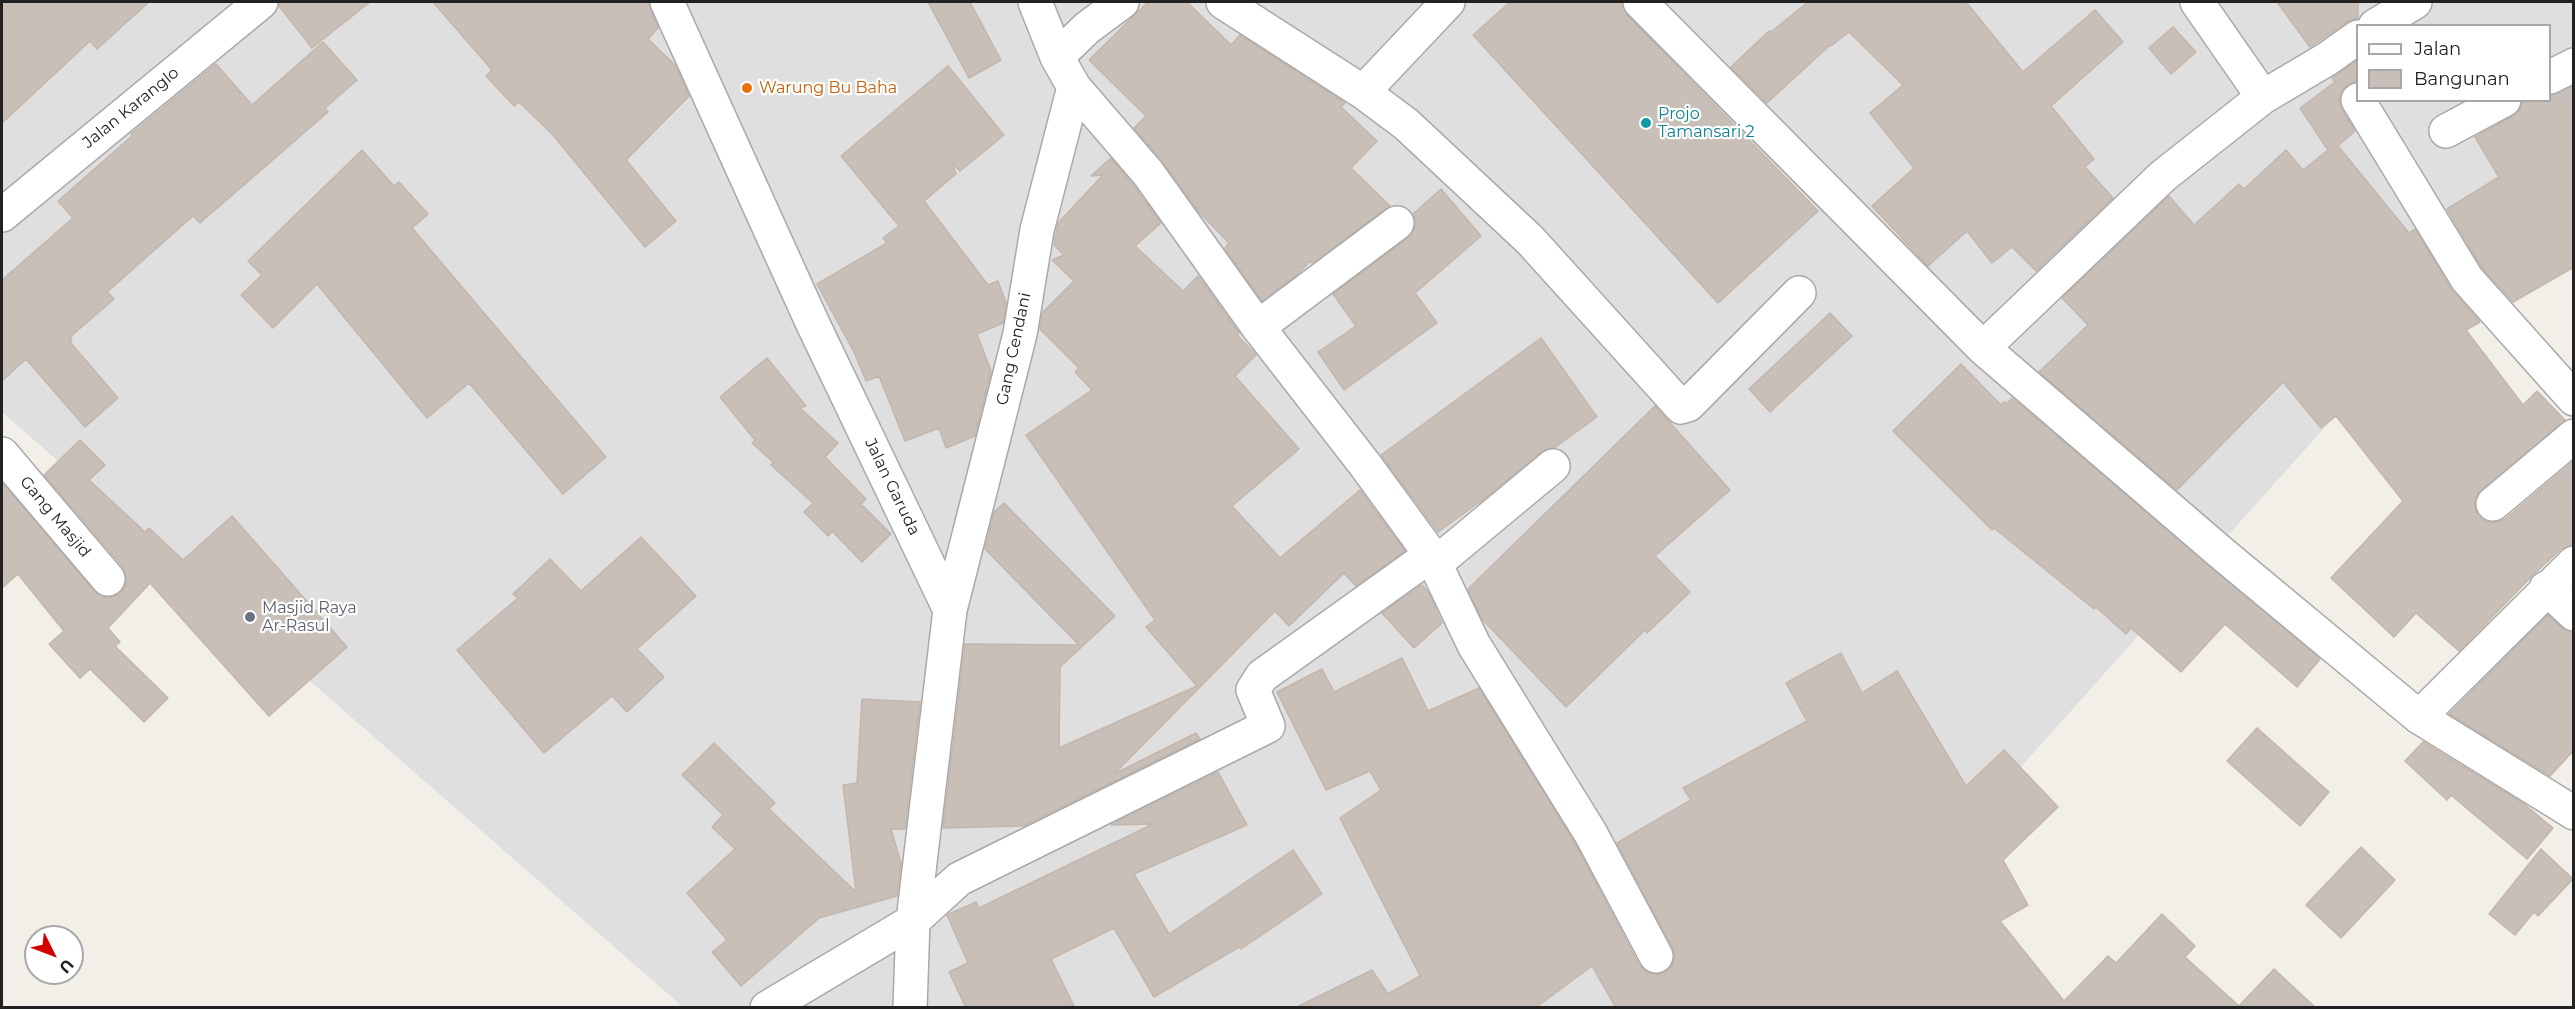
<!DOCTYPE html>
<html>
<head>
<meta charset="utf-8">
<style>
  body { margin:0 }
  #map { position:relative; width:2575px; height:1009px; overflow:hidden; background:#f2efe9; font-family:Montserrat,sans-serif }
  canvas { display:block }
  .frame { position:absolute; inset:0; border:3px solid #222; pointer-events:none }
  .legend { position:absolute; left:2356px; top:24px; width:195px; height:78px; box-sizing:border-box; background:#fff; border:2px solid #a7a7a7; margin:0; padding:8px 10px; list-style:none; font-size:18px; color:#222 }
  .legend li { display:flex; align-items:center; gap:12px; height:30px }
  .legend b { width:30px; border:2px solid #a7a7a7 }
  .north { position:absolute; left:24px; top:925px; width:60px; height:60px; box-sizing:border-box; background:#fff; border:2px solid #a7a7a7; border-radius:50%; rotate:132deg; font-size:16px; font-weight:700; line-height:24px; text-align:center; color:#222 }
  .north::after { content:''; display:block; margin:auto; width:21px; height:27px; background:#d40000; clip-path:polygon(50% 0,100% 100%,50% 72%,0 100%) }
</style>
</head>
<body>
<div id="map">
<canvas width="2575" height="1009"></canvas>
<div class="frame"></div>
<ul class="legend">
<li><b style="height:8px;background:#fff"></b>Jalan</li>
<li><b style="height:16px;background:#c7bfb8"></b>Bangunan</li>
</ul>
<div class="north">U</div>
</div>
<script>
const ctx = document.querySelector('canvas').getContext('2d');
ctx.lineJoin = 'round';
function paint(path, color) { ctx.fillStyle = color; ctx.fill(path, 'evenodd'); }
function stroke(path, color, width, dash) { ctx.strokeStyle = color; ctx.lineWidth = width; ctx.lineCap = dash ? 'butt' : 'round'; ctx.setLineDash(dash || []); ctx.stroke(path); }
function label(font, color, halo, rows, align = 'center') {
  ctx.font = font + ' Montserrat,sans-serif'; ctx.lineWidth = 4.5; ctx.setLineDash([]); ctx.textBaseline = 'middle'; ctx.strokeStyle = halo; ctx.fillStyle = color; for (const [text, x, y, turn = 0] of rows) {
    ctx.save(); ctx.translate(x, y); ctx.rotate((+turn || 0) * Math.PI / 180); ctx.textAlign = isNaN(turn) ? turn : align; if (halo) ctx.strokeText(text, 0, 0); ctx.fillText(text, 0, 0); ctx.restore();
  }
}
paint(new Path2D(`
  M2 2H2573V150L1806 1007H683L2 412ZM2358 26H2550V100H2358Z`), '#e0dfdf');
const building = new Path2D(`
  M2 2H149L97 49 90 41 2 123Z
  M279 2H370L312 48 279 6Z
  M433 2H648L658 28 648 39 675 65 689 96 626 160 676 221 645 247 553 135 519 102 514 106 486 76 492 70Z
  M928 2H970L1001 60 969 78Z
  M1148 2H1187L1231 45 1240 35 1342 101 1345 103 1341 107 1377 141 1351 168 1390 206 1312 263 1310 261 1298 274 1262 301 1225 248 1229 243 1199 212 1163 162 1134 128 1146 116 1089 60Z
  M1510 2H1622L1627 15 1818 211 1718 303 1473 35Z
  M1808 2H1966L2023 72 2095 10 2123 42 2051 106 2094 159 2085 167 2113 198 2036 271 2012 247 1992 263 1967 231 1928 266 1872 206 1914 168 1870 113 1903 85 1849 32 1831 46 1830 45 1767 103 1731 67 1769 31 1771 32Z
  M2277 2H2358V18L2347 22 2310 47Z
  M2173 27 2196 52 2171 74 2149 48Z
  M323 42 357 80 325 108 328 112 200 223 193 216 107 292 114 299 70 337 72 340 70 342 118 398 85 427 26 359 2 381V280L73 218 58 201 132 136 131 134 216 64 252 105Z
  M2358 60V81L2348 84 2342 91 2339 100 2342 110 2355 131 2338 146 2409 233 2415 229 2451 289 2480 322 2466 330 2523 405 2537 391 2565 420 2481 490 2475 498V507L2478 516 2487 522H2496L2505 519 2574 461V545L2561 549 2533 575 2459 651 2416 613 2394 637 2331 578 2403 501 2336 416 2321 428 2283 382 2177 490 2039 372 2088 325 2062 298 2169 196 2194 225 2239 184 2244 189 2286 150 2303 170 2328 150 2300 108 2335 82 2332 78Z
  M948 66 1004 135 960 171 952 163 956 174 924 201 988 285 998 281 1006 303 1003 323 977 334 991 371 975 436 946 448 939 428 905 441 879 376 866 381 854 352 817 284 887 243 883 238 899 226 841 156Z
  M2574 86V267L2513 302 2482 268 2447 209 2499 177 2475 137 2513 116 2520 109 2523 100H2550V96Z
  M362 150 394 186 399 182 428 214 412 228 606 457 563 494 469 383 427 418 317 284 273 328 241 295 262 275 248 261Z
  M1111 158 1133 185 1161 223 1135 246 1183 291 1198 276 1239 333 1237 335 1256 355 1235 376 1299 449 1232 506 1280 558 1360 490 1405 551 1356 586 1344 573 1289 626 1275 611 1114 774 1196 733 1200 739 1023 826 943 828 965 644 1079 645 985 549 994 512 1004 503 1115 616 1060 667 1059 748 1197 686 1146 627 1155 620 1026 435 1092 390 1075 372 1079 368 1040 329 1042 313 1074 281 1052 260 1064 255 1054 245 1058 223 1103 175 1091 176Z
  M1441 189 1481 236 1415 293 1437 323 1344 390 1318 352 1356 326 1333 294 1408 238 1414 230 1416 221 1413 214Z
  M1830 313 1852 336 1770 412 1749 389Z
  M1541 338 1597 417 1554 448 1541 452 1484 499 1438 532 1381 455Z
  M767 358 806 406 800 408 838 443 825 457 866 499 861 504 891 534 862 562 832 531 828 536 804 512 813 503 771 465 773 462 752 443 755 440 720 397Z
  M1961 364 2001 405 2004 402 2006 404 2012 398 2320 659 2297 687 2225 624 2181 672 2131 628 2126 634 2096 607 2094 609 1994 528 1992 530 1893 431Z
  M1655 406 1730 490 1655 556 1690 592 1647 633 1645 630 1566 707 1482 619 1468 589Z
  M80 440 105 465 89 480 145 532 149 528 183 560 232 516 347 647 269 716 150 583 108 628 120 642 115 646 168 698 144 722 90 669 80 678 49 644 64 631 18 574 2 588V482L94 591 102 597H111L120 594 126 585V576L123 567 44 475Z
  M641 537 696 596 637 649 664 677 627 712 612 696 544 753 457 650 518 598 513 594 550 559 581 591Z
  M1422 585 1428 592 1442 623 1414 648 1382 613Z
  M2548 615 2562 628 2574 632V750L2550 776 2449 714Z
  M1841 653 1862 693 1897 671 1966 786 2004 750 2058 807 2003 860 2028 905 2000 921 2064 1001 2108 956 2116 963 2162 914 2195 946 2185 957 2239 1006 2274 969 2316 1008H1616L1592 966 1535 1008H1295L1372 970 1388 994 1420 976 1340 818 1381 790 1370 771 1326 790 1277 692 1322 669 1334 692 1402 658 1428 711 1479 688 1575 843 1639 965 1647 972 1656 975 1665 972 1672 966 1675 957 1673 948 1617 843 1691 800 1683 788 1807 721 1786 683Z
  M862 699 920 702 905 829H891L901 863 897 896 819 918 741 986 712 952 727 940 687 893 735 849 712 827 723 815 682 775 714 743 775 803 769 809 856 892 843 785 857 783Z
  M2257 728 2329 792 2300 826 2227 761Z
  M2423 742 2524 804 2553 828 2527 859 2451 795 2447 800 2405 761Z
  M1218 772 1247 825 1134 874 1169 934 1293 850 1322 894 1241 949 1239 947 1154 997 1114 928 1051 959 1075 1008H966L949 972 968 963 947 915 976 902 979 908 1153 824 1111 825Z
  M2361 847 2395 880 2341 938 2306 905Z
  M2541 849 2573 879 2538 916 2534 912 2515 935 2489 914Z`);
paint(building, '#c7bfb8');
stroke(building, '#c4b6ab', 1.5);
const minor = new Path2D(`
  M667 2 812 322 950 610 913 921 910 1008
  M1035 2 1057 57 1074 87 1148 173 1258 327 1366 466 1431 555 1474 645 1591 834 1656 956
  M1223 2 1363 92 1406 124 1530 240 1681 407 1688 405 1799 293
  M1640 2 1983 348 2219 551 2419 717 2574 813
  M2197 2 2263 97
  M2375 26 2415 2
  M1057 57 1087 28 1122 2
  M2550 77 2574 65
  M1363 92 1448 2
  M2358 100 2467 279 2574 399
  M2446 131 2504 100
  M2 215 261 2
  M1258 327 1397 223
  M1983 348 2163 176 2263 97 2327 59 2358 37
  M2 454 108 579
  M2493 504 2574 436
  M1435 564 1553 466
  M2546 588 2574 614
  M950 610 1020 334 1037 230 1074 87
  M2419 717 2574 563
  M767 1008 913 921 959 879 1268 726 1253 690 1262 676 1431 555`);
stroke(minor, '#a9a9a9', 36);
stroke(minor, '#fff', 33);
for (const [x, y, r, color] of [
  [747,88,6,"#e8710a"],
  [1646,123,6,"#0f9aa8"],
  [250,617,6,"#6b7280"]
]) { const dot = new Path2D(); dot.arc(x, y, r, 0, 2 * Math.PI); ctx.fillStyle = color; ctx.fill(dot); stroke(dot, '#fff', 2); }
label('16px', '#c56008', '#fff', [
  ["Warung Bu Baha",759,88]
], 'left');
label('16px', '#222', '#fff', [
  ["Jalan Karanglo",131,108,-39],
  ["Gang Cendani",1014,349,-78],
  ["Jalan Garuda",892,487,64],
  ["Gang Masjid",55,517,50]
]);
label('16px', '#0d838f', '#fff', [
  ["Projo",1658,114],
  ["Tamansari 2",1658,132]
], 'left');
label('16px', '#5b616d', '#fff', [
  ["Masjid Raya",262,608],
  ["Ar-Rasul",262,626]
], 'left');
</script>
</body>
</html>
